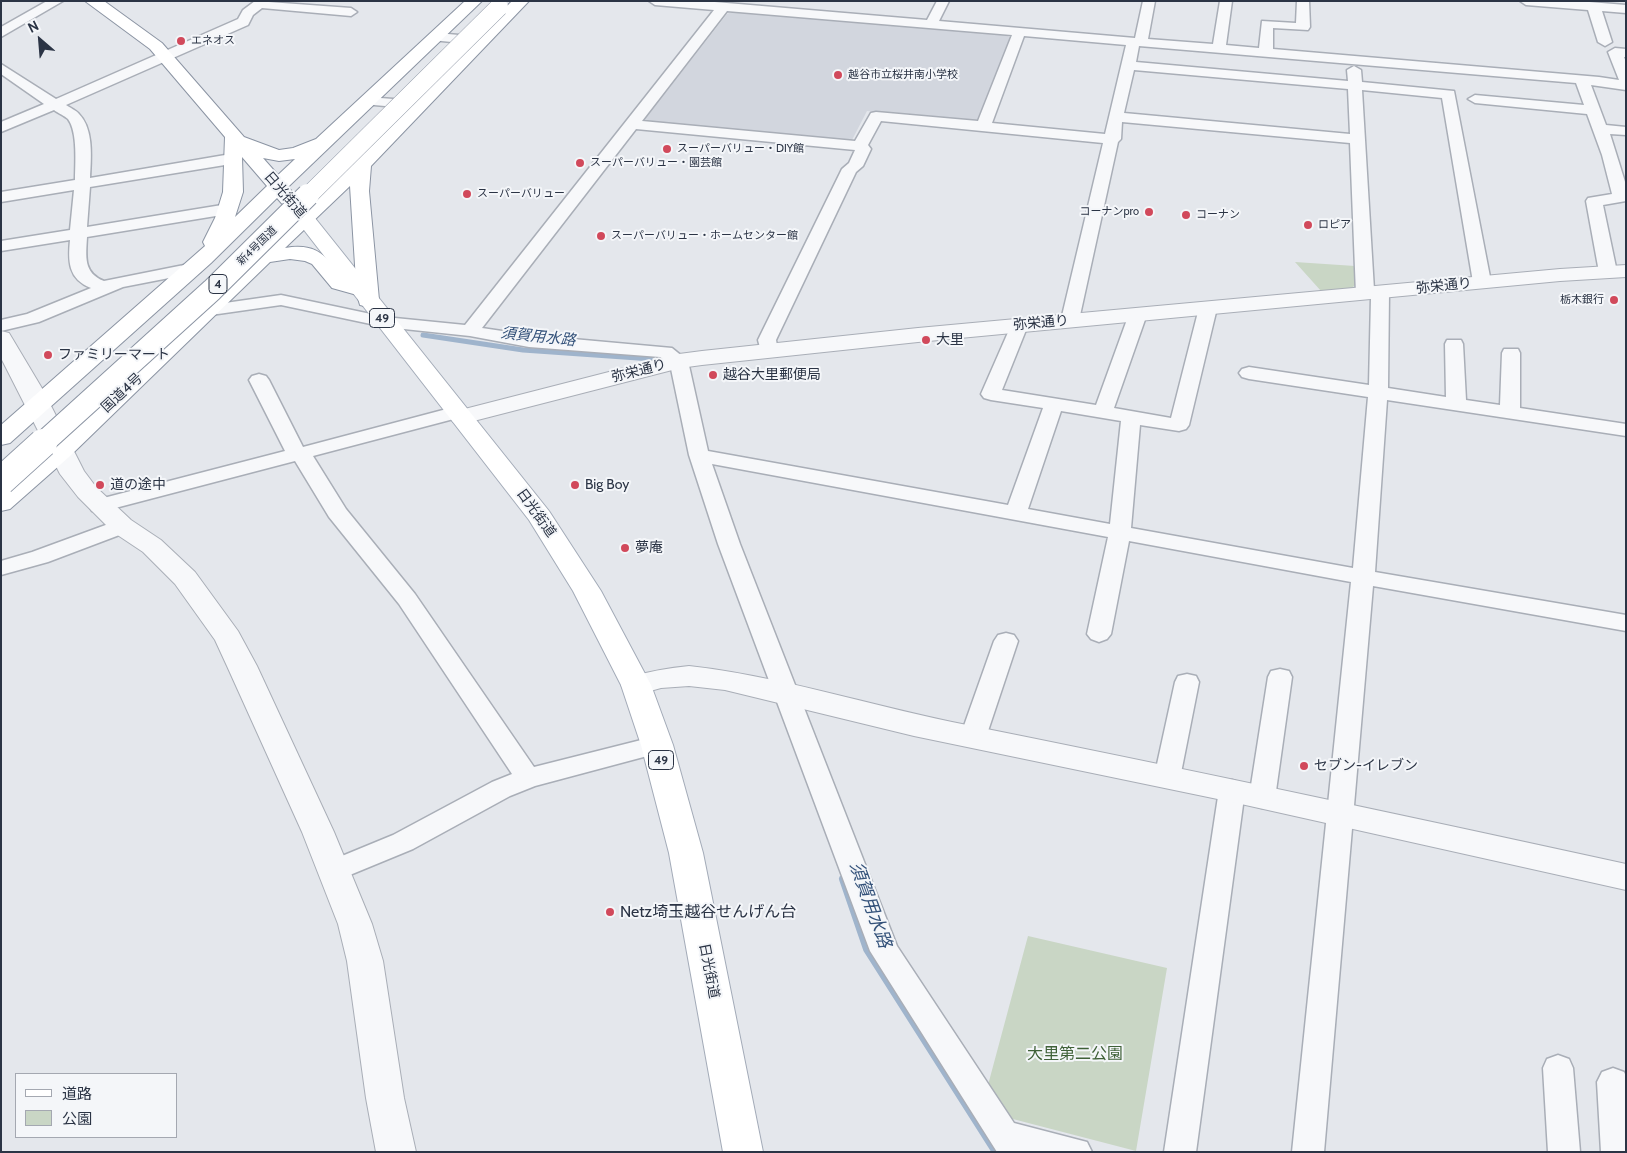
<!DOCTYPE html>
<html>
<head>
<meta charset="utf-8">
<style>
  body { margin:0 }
  #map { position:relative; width:1627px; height:1153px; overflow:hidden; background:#e4e7ec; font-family:Cabin,"Noto Sans JP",sans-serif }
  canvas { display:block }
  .frame { position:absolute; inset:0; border:2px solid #2b3445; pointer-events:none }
  .legend { position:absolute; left:15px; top:1073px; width:162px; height:65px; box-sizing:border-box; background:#f4f6f9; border:1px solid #a4a8b1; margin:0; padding:6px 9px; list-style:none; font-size:15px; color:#2b3445 }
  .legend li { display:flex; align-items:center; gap:10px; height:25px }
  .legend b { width:25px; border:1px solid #a4a8b1 }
  .north { position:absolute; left:15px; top:15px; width:50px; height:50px; -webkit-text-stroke:4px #f4f6f9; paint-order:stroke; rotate:333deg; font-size:14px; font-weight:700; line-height:20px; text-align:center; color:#2b3445 }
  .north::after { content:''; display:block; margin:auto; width:18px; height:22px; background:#2b3445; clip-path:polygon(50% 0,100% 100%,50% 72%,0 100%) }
</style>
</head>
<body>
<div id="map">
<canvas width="1627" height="1153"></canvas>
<div class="frame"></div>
<ul class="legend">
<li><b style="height:6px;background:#fff"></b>道路</li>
<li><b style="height:14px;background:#c9d6c5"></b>公園</li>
</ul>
<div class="north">N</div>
</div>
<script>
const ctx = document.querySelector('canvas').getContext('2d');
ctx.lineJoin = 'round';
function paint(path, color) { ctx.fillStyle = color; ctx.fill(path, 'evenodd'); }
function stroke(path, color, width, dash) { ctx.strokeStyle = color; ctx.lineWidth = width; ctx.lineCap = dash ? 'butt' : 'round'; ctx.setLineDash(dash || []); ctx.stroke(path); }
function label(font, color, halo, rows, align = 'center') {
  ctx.font = font + ' Cabin,"Noto Sans JP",sans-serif'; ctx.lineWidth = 4; ctx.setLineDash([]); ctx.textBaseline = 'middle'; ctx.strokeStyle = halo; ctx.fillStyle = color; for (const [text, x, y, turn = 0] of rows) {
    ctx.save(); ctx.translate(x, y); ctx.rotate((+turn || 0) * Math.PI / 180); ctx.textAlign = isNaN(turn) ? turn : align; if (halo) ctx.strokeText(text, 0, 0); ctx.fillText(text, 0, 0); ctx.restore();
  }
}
paint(new Path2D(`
  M732 12 1006 35 1011 38 978 120 971 123 867 111 852 140 843 141 647 123 644 120 727 14Z`), '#d2d6de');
paint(new Path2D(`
  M1295 262 1355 266 1357 283 1352 288 1321 291Z
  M1028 936 1167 968 1136 1151 1009 1118 988 1085Z`), '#c9d6c5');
stroke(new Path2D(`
  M423 335 523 350 652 359`), '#9fb4cc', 5);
stroke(new Path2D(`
  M843 879 867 949 996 1152`), '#9fb4cc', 8);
const minor = new Path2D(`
  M47 1H63L1 37V27Z
  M255 1 351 8 357 12 351 16 262 8 253 15 248 25 66 105C70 108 76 110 79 114 94 129 91 159 90 178L231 154 236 156 239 159 231 164 90 187 87 227 228 204 234 206 236 209 234 212 228 214 87 237C86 256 83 273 104 281L194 263 200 264 203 268 200 272 123 287 39 322 1 331V320L27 314 91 288C68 279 68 261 70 240L1 251V241L70 230 74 190 1 202V192L75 180C75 165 78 132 68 119 65 116 58 113 54 110L1 132V122L44 104 1 74V64L56 99 238 19 243 10Z
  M649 1H703L927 20 937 1H949L939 21 1135 38 1143 1H1155L1148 39 1213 44 1220 1H1232L1226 45 1259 48 1262 21 1296 23 1297 1H1309L1310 27 1308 30 1273 28V49L1599 77 1619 80 1608 52 1615 48 1626 49V57H1624L1626 62V90L1591 85 1606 125 1626 127V135L1610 134 1626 185V201L1603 205 1617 272 1614 276H1602L1599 272 1586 201 1588 198 1612 194 1602 155 1587 114 1475 103 1468 99 1475 95 1584 105 1576 83 1139 46 1136 62 1348 81 1347 70 1354 66 1361 70 1362 82 1454 91 1491 282 1488 286H1476L1473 282 1442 98 1362 90 1374 290 1386 289 1389 293 1388 388 1446 397 1445 344 1447 340H1461L1463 344 1466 400 1500 405 1502 353 1504 349H1518L1520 353V408L1626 424V436L1387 400 1375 572 1626 615V631L1373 586 1324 1152H1292L1351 582 1129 541 1111 634 1107 639 1099 642 1091 639 1087 634 1108 537 712 464 740 544 897 946 1014 1123 1087 1142 1092 1152H997L870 951 718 544 689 455 670 364 660 357 529 347 470 336 385 327 281 305 211 315 205 314 202 310 205 306 211 305 281 295 385 317 465 325 714 10 655 5ZM727 11 1012 35 978 121 876 112 871 113 855 141 642 121ZM1024 36 1126 45 1105 134 992 123ZM1134 70 1348 89 1350 134 1124 113ZM881 121 1103 143 1061 320 1064 324H1076L1079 320 1118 142 1121 139 1122 122 1350 143 1356 294 1359 298H1371L1369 385 1249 367 1242 369 1239 373 1242 377 1249 379 1368 397 1353 568 1131 528 1140 425 1179 431 1186 429 1189 425 1217 308 1214 304H1202L1199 308 1171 418 1114 408 1147 314 1144 310H1132L1129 314 1096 405 1002 390 1028 325 1025 321H1013L981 394 984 398 991 400 1043 408 1008 505 708 451 688 361 672 348 529 335 482 328 636 129 855 150 849 163 842 169 758 340 762 355H776L778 351 776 340 856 172 863 166 871 149 868 145ZM1061 411 1121 421 1110 524 1028 509Z
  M1520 1H1577L1626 5V13L1602 11 1612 42 1605 46 1598 42 1588 10 1526 5Z
  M437 33 481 37 488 41 481 45 432 40 430 37 432 34Z
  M368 97 418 101 425 105 418 109 363 104 361 101Z
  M259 374 266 376 269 380 303 447 458 406 465 408 468 412 465 416 313 456 346 509 415 594 534 767 657 736 666 739 670 745 666 751 535 786 510 796 413 849 345 877 335 881 325 877 321 870 325 863 393 835 492 782 512 774 399 604 329 517 295 461 100 512 92 511 89 506 92 501 285 451 249 380 252 376Z
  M122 519 130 521 133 526 130 531 48 562 1 575V561L32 552Z
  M1006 633 1014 635 1018 641 986 737 982 743 973 746 964 743 960 737 994 641 998 635Z
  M1280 669 1289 671 1292 677 1275 798 1271 805 1262 808 1253 805 1249 798 1268 677 1271 671Z
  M1187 674 1196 676 1199 682 1180 778 1176 785 1167 787 1158 785 1154 778 1175 682 1178 676Z
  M1232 780 1241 783 1245 790 1196 1152H1164L1219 790 1223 783Z
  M1558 1055 1569 1059 1573 1068 1580 1152H1548L1543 1068 1547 1059Z
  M1613 1068 1624 1072 1626 1076V1152H1601L1597 1082 1602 1072Z`);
const tertiary = new Path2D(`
  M1626 265V277L1560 281 918 342 702 365 680 368 462 424 453 422 450 417 453 412 679 354 702 351 918 328 1560 269Z
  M1 331 9 333 12 338 43 390 84 471 96 487 131 520 161 540 195 572 238 631 257 666 334 832 372 924 383 961 404 1098 416 1152H376L366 1098 347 961 338 924 302 832 227 666 215 640 175 584 143 552 113 532 78 497 60 474 1 358Z
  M689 666C778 676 865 704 952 722 1177 767 1402 815 1626 864V890L1232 802 914 736 725 690 689 686 661 688 636 695 625 692 621 685 625 678C647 672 667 668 689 666Z`);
const primary = new Path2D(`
  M304 211 311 213 549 511 601 591 651 685 673 745 703 853 763 1152H723L669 853 641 745 621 685 573 591 529 520 297 221 294 217 297 213Z`);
const trunk = new Path2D(`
  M85 1H104L162 43 244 137 279 150 293 148 316 139 465 1H482L288 187 301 202 298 206H284L277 198 211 263 10 443 1 445V425L205 246 203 242 215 218 223 192 225 137 150 49ZM242 157 267 186 235 217 243 192ZM263 158 279 161 295 159 278 175Z
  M512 1H529L371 166 369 191 379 300 376 305 368 307 360 305 357 295 332 288 312 264 305 261 290 259 270 262 69 457 10 509 1 511V489L51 447 203 305 297 213 355 161ZM350 186 356 281C328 273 330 240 285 248Z`);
stroke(minor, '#a9aeb7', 3);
stroke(tertiary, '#a9aeb7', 2);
stroke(primary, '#a3abb8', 2);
stroke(trunk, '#8b94a3', 2);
paint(minor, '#f7f8fa');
paint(tertiary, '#f7f8fa');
paint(primary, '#fff');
paint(trunk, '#fff');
const trunkBridgeFar2 = new Path2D(`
  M307 197 499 7`);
const trunkBridgeFar1 = new Path2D(`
  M42 444 212 290 308 195`);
const trunkBridge = new Path2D(`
  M1 481 43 443`);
stroke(trunkBridgeFar2, '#8b94a3', 19, []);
stroke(trunkBridgeFar1, '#8b94a3', 24, []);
stroke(trunkBridge, '#8b94a3', 30, []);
stroke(trunkBridgeFar2, '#fff', 18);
stroke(trunkBridgeFar1, '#fff', 22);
stroke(trunkBridge, '#fff', 28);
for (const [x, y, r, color] of [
  [181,41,5,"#d1495b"],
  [838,75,5,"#d1495b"],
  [667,149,5,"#d1495b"],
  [580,163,5,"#d1495b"],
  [467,194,5,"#d1495b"],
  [1149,212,5,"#d1495b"],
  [1186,215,5,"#d1495b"],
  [1308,225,5,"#d1495b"],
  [601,236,5,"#d1495b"],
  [1614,300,5,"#d1495b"],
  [926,340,5,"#d1495b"],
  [48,355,5,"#d1495b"],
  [713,375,5,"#d1495b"],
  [100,485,5,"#d1495b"],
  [575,485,5,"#d1495b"],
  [625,548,5,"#d1495b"],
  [1304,766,5,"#d1495b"],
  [610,912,5,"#d1495b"]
]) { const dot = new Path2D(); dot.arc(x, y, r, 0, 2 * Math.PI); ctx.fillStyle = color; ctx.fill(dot); stroke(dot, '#f4f6f9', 2); }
label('11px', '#2b3445', '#f4f6f9', [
  ["エネオス",191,41],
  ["越谷市立桜井南小学校",848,75],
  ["スーパーバリュー・DIY館",677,149],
  ["スーパーバリュー・園芸館",590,163],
  ["スーパーバリュー",477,194],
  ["コーナンpro",1139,212,"right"],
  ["コーナン",1196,215],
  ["ロピア",1318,225],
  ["スーパーバリュー・ホームセンター館",611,236],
  ["栃木銀行",1604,300,"right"]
], 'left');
label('11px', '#2b3445', '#f4f6f9', [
  ["新4号国道",257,246,-44]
]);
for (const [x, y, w] of [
  [218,284,18],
  [382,318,25],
  [661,760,25]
]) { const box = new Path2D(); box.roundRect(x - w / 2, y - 9.5, w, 19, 4); ctx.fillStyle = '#f4f6f9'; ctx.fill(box); stroke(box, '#2b3445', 1); }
label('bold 12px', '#2b3445', null, [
  ["4",218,284],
  ["49",382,318],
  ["49",661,760]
]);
label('14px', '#2b3445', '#f4f6f9', [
  ["日光街道",285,195,49],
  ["弥栄通り",1444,286,-6],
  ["弥栄通り",1041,323,-5],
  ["弥栄通り",639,371,-14],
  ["国道4号",122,393,-43],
  ["日光街道",536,513,54],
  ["日光街道",709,971,79]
]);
label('14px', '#2b3445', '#f4f6f9', [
  ["大里",936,340],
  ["ファミリーマート",58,355],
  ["越谷大里郵便局",723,375],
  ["道の途中",110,485],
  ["Big Boy",585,485],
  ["夢庵",635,548],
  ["セブン-イレブン",1314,766]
], 'left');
label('italic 15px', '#34527a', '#f4f6f9', [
  ["須賀用水路",538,337,6]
]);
label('16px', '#2b3445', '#f4f6f9', [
  ["Netz埼玉越谷せんげん台",620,912]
], 'left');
label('16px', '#3f6138', '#f4f6f9', [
  ["大里第二公園",1075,1054]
]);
label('italic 18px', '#34527a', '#f4f6f9', [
  ["須賀用水路",870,905,70]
]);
</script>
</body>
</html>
